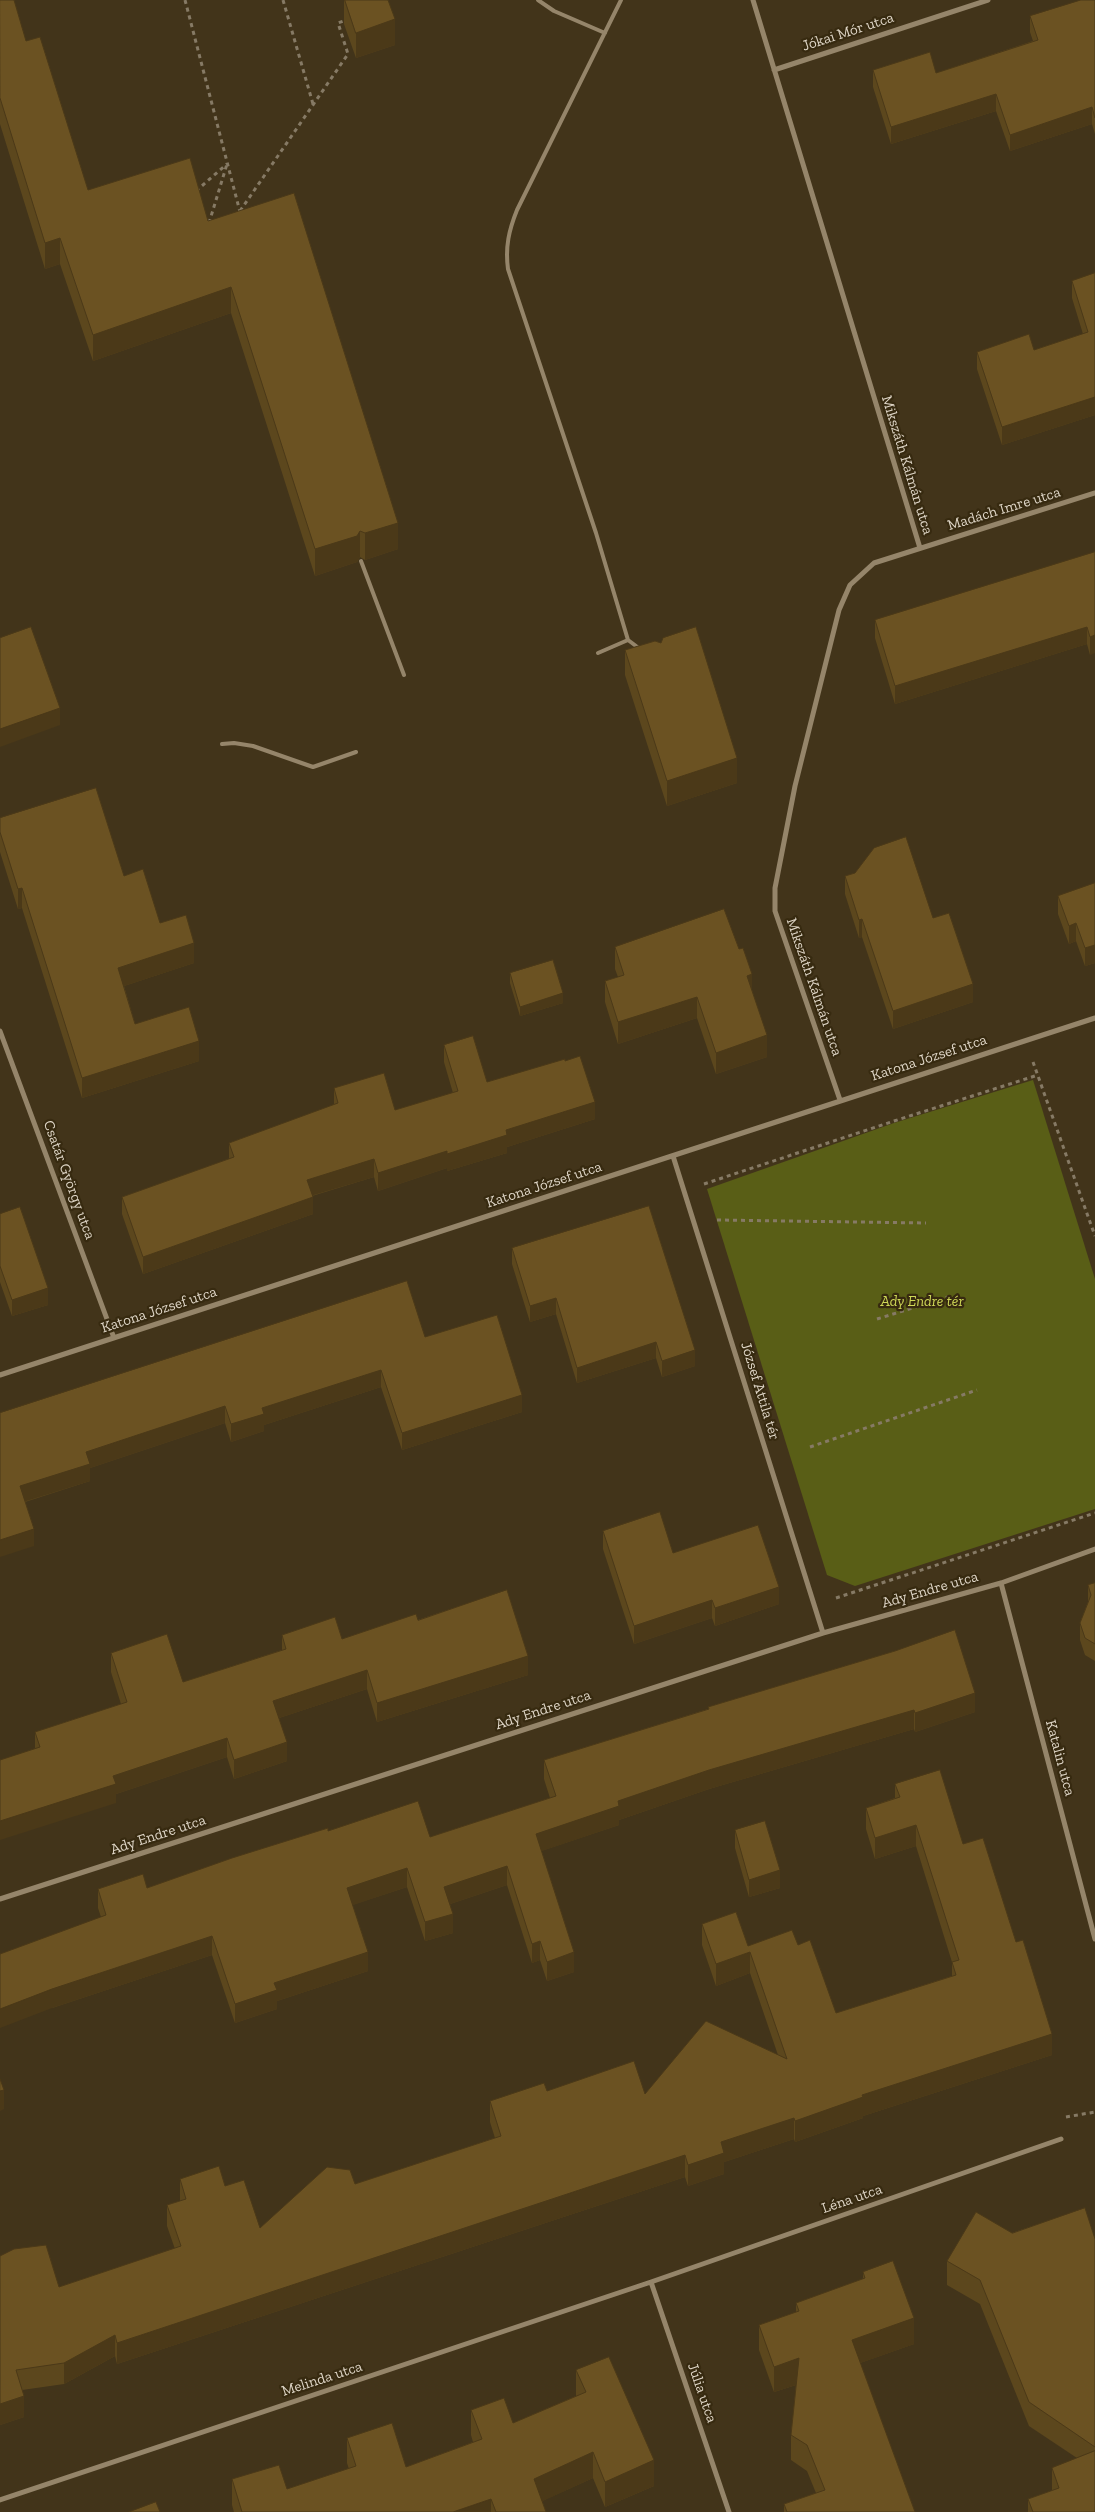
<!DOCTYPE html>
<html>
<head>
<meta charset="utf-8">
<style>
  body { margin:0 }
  canvas { display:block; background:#42341a }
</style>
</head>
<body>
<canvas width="1095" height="2512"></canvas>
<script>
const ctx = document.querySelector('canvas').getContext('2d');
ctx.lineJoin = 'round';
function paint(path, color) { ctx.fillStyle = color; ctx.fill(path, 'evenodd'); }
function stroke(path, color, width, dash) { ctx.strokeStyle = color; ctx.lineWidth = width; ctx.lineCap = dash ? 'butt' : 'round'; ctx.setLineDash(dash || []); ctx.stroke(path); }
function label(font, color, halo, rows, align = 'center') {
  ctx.font = font + ' "Zilla Slab",serif'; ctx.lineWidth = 4.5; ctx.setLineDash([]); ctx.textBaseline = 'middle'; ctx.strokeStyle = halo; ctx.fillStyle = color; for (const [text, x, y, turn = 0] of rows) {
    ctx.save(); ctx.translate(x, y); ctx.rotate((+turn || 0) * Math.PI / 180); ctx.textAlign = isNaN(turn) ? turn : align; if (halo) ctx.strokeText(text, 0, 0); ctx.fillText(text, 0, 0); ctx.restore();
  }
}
paint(new Path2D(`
  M1033 1080 1095 1279V1509L855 1586 827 1575 707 1189 894 1123Z`), '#595e16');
stroke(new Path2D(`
  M185 0 240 212
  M283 0 313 104
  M196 191 227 164
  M240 211 348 54 338 23 346 20
  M209 223 227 164
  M1033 1062 1095 1236
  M704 1184 894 1121 1038 1075
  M717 1220 926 1223
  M877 1319 948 1297
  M810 1447 977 1390
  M836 1598 1095 1513
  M1066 2117 1095 2112`), '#867a65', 3, [4, 4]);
stroke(new Path2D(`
  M538 0 554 11 605 33
  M361 561 404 675
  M628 640 640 649
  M598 653 628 640 596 533 508 269C505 247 509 230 517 210L621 0
  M222 744 234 743 253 746 313 767 356 752`), '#95856a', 4);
stroke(new Path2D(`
  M753 0 920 548
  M774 70 988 0
  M0 1031 114 1338
  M840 1100 775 911V888L795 786 839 610 850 585 874 563 1095 493
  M673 1156 823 1633
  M0 1375 1095 1018
  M1001 1583 1095 1939
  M0 1899 823 1633 1001 1583 1095 1549
  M651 2282 729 2512
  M0 2500 651 2282 1061 2139`), '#95856a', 5);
paint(new Path2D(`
  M0 0 26 41 88 190 208 221 398 549 365 560 360 557 357 562 315 576 231 313 93 361 60 264 45 269 0 124Z
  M344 0H388L395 45 356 58 344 24Z
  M1095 0V134L1092 124 1010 151 996 111 891 144 873 87V70L936 73 1033 41 1030 32V16Z
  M1095 273V415L1002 445 977 369V352L1034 350 1083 334 1072 298V281Z
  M1095 552 1090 655 1087 644 895 704 875 638V620Z
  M625 650 737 783 667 806 625 675Z
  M0 818 124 876 160 923 194 963 124 986 135 1024 199 1061 82 1098 22 908 18 909 0 852Z
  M845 876 933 918 973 1002 893 1029 862 937 859 938 845 894Z
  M1095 883V963L1085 966 1076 941 1069 944 1058 914V896Z
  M615 947 752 990 767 1057 716 1074 697 1018 618 1044 605 1002V981L618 977 615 969Z
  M510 973 563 1003 520 1016 510 983Z
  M444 1045 487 1082 595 1119 507 1147V1153L447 1171V1168L378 1191 374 1177 312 1196 313 1214 143 1274 122 1214V1197L229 1159V1143L334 1105V1088L395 1110 453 1093 444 1062Z
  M0 1214 48 1305 12 1316 0 1282Z
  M512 1248 695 1366 662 1377 656 1358 577 1383 556 1314 530 1322 512 1264Z
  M425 1337 522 1412 402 1450 381 1387 264 1425V1431L231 1442 225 1423 90 1468V1481L25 1502 34 1546 0 1413Z
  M603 1531 673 1553 779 1604 715 1626 712 1618 634 1644 603 1549Z
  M1095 1583V1661L1085 1655 1080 1640V1623L1088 1602V1585Z
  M418 1620 528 1675 377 1722 367 1689 279 1718 287 1761 234 1779 227 1757 116 1794V1803L35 1748V1732L121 1704 111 1672V1653L183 1682 282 1650V1635L342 1639Z
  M895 1651 975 1712 915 1732 914 1729 709 1789 619 1820V1825L541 1851 574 1972 547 1981 540 1960 532 1963 507 1885 450 1904 453 1933 425 1941 407 1887 352 1905 368 1971 277 2001V2009L235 2023 212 1955 52 2008 101 1917 98 1908V1889L147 1888 328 1831 430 1837 550 1798 544 1779V1760L708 1709V1707Z
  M895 1784 963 1844 1052 2055 863 2116V2118L795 2142 794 2139 724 2162V2174L688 2186 685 2177 117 2364 115 2356 64 2384 22 2390 24 2417 0 2425V2256L59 2287 175 2249 167 2226V2205L180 2201V2179L225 2186 260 2228 355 2184 495 2138 490 2122V2101L547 2091 645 2094 778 2055 750 1973 716 1986 702 1945V1924L748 1946 798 1945 836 2013 952 1976V1962L916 1846 875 1859 866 1829V1808L895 1798Z
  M735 1830 780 1888 749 1897 735 1848Z
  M1012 2233 1095 2239V2512H1028V2499L1052 2491V2468L1077 2458 1029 2426 980 2304 947 2285V2261Z
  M863 2272 914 2344 860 2363 915 2512H784V2504L816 2493 807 2471 791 2460V2435L796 2385 774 2392 759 2350V2325L796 2312V2303L863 2279Z
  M576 2370 654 2486 605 2507 593 2478 542 2501 546 2512H234L232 2505V2479L287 2489 349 2469 347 2463V2438L406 2467 473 2442 471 2435V2410L513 2423 576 2396Z`), '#5c471d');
paint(new Path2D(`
  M395 19V45L356 58V33Z
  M996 94V111L891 144V127Z
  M1092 107V124L1010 151V135Z
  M60 238V264L45 269V243Z
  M231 287V313L93 361V335Z
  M1095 397V415L1002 445V427Z
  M398 523V549L365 560V533Z
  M360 531V557L357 562 315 576V549Z
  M1087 627V644L895 704V686Z
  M1095 635V653L1090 655V637Z
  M60 708V725L0 747V729Z
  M737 758V783L667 806V781Z
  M22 888V908L18 909V889Z
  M862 919V937L859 938V920Z
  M1076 923V941L1069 944V926Z
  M194 943V963L118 988V968Z
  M1095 945V963L1085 966V948Z
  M752 974V996L747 976Z
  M973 984V1002L893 1029V1011Z
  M563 993V1003L520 1016V1007Z
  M697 997V1018L618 1044V1022Z
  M767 1035V1057L716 1074V1053Z
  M199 1041V1061L82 1098V1078Z
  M595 1102V1119L507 1147V1153L447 1171V1154L506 1130Z
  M447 1151V1168L378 1191V1173Z
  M374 1159V1177L307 1197V1180Z
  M313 1197V1214L143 1274V1257Z
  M48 1288V1305L12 1316V1300Z
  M556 1298V1314L530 1322V1306Z
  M656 1342V1358L577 1383V1368Z
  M695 1350V1366L662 1377V1361Z
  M381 1370V1387L264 1425V1431L231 1442V1424L262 1408Z
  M522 1395V1412L402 1450V1433Z
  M225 1406V1423L90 1468V1481L20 1503V1486L86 1452Z
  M34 1529V1546L0 1557V1540Z
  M779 1587V1604L715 1626V1608Z
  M712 1600V1618L634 1644V1626Z
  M528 1656V1675L377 1722V1703Z
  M367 1670V1689L273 1720V1701Z
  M975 1693V1712L915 1732V1713Z
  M914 1710V1729L709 1789 619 1820V1825L536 1853V1834L618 1801 709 1770Z
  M227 1738V1757L116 1794V1803L0 1840V1821L113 1776Z
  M287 1742V1761L234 1779V1760Z
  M916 1825V1846L875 1859V1838Z
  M507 1866V1885L444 1906V1887Z
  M407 1868V1887L347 1907V1888Z
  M780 1870V1888L749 1897V1880Z
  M453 1914V1933L425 1941V1922Z
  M212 1936V1955L52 2008 0 2028V2009L52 1989Z
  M540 1941V1960L532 1963V1944Z
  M368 1952V1971L277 2001V2009L235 2023V2004L274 1983Z
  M574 1952V1972L547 1981V1962Z
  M750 1952V1973L716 1986V1964Z
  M1052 2034V2055L863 2116V2118L795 2142V2121L862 2095Z
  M4 2090V2109L0 2111V2091Z
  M794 2118V2139L724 2162V2174L688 2186V2165L721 2142Z
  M685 2155V2177L117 2364V2343Z
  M914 2318V2344L852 2366V2340Z
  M115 2335V2356L64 2384V2363Z
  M799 2358V2384L774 2392V2367Z
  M24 2396V2417L0 2425V2404Z
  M593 2452V2478L534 2505V2479Z
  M654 2460V2486L605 2507V2482Z
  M491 2499V2512H453Z`), '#4b3918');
const building = new Path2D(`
  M0 0H14L26 41 40 37 88 190 190 158 208 221 294 193 398 523 365 533 360 531 357 536 315 549 231 287 93 335 60 238 45 243 0 98Z
  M345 0H388L395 19 356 33Z
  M1081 0H1095V118L1092 107 1010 135 996 94 891 127 873 70 930 52 936 73 1038 40 1030 16Z
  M1095 273V397L1002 427 977 352 1029 334 1034 350 1088 332 1072 281Z
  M1095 552V635L1090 637 1087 627 895 686 875 620Z
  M31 627 60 708 0 729V638Z
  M696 627 737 758 667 781 625 650 655 641 661 643 663 638Z
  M96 788 124 876 143 869 160 923 186 915 194 943 118 968 135 1024 189 1007 199 1041 82 1078 22 888 18 889 0 832V818Z
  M906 837 933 918 949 913 973 984 893 1011 862 919 859 920 845 876 855 873 874 848Z
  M1095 883V945L1085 948 1076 923 1069 926 1058 896Z
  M724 909 739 949 743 948 752 974 747 976 767 1035 716 1053 697 997 618 1022 605 981 624 975 615 947Z
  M553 960 563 993 520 1007 510 973Z
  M473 1036 487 1082 565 1059V1061L580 1056 595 1102 506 1130 507 1135 447 1154V1151L378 1173 374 1159 307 1180 313 1197 143 1257 122 1197 234 1157 229 1143 338 1103 334 1088 384 1073 395 1110 458 1091 444 1045Z
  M649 1206 695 1350 662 1361 656 1342 577 1368 556 1298 530 1306 512 1248Z
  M20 1207 48 1288 12 1300 0 1266V1214Z
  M407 1281 425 1337 497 1315 522 1395 402 1433 381 1370 262 1408 264 1414 231 1424 225 1406 86 1452 90 1464 20 1486 34 1529 0 1540V1413Z
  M660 1512 673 1553 758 1525 779 1587 715 1608 712 1600 634 1626 603 1531Z
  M1095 1583V1644L1085 1638 1080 1623 1091 1595 1088 1585Z
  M507 1590 528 1656 377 1703 367 1670 273 1701 287 1742 234 1760 227 1738 113 1776 116 1784 0 1821V1760L40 1747 35 1732 127 1702 111 1653 167 1634 183 1682 286 1649 282 1635 335 1617 342 1639 416 1614 418 1620Z
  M955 1630 975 1693 915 1713 914 1710 709 1770 618 1801 619 1806 536 1834 574 1952 547 1962 540 1941 532 1944 507 1866 444 1887 453 1914 425 1922 407 1868 347 1888 368 1952 274 1983 277 1990 235 2004 212 1936 52 1989 0 2009V1954L106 1915 98 1889 143 1874 147 1888 232 1858 328 1828V1831L418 1801 430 1837 556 1796 544 1760 709 1709 708 1707 895 1651Z
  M940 1770 963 1844 983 1838 1016 1942 1023 1940 1052 2034 862 2095 863 2097 795 2121 794 2118 721 2142 724 2153 688 2165 685 2155 117 2343 115 2335 64 2363 16 2370 24 2396 0 2404V2256L14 2249 46 2245 59 2287 181 2246 167 2205 186 2199 180 2179 219 2166 225 2186 244 2180 260 2228 327 2167 350 2170 355 2184 501 2136 490 2101 544 2083 547 2091 634 2061 645 2094 706 2021 787 2059 750 1952 716 1964 702 1924 736 1912 748 1946 792 1930 798 1945 810 1940 836 2013 956 1975 952 1962 959 1960 916 1825 875 1838 866 1808 900 1797 895 1784Z
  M765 1821 780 1870 749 1880 735 1830Z
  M0 2079 4 2090 0 2091Z
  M1085 2208 1095 2239V2447L1029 2402 980 2280 947 2261 976 2212 1012 2233Z
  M893 2261 914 2318 852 2340 915 2512H787L784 2504 825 2490 807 2445 791 2435 799 2358 774 2367 759 2325 799 2311 796 2303 865 2278 863 2272Z
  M609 2357 654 2460 605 2482 593 2452 534 2479 546 2512H496L491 2499 453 2512H242L232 2479 279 2465 287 2489 356 2466 347 2438 392 2423 406 2467 482 2439 471 2410 504 2398 513 2423 586 2392 576 2370Z
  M1095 2451V2512H1033L1028 2499 1059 2488 1052 2468Z
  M156 2502 160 2512H129Z`);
paint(building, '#6b5222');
stroke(building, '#4b3918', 1);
label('15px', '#dfd6c7', '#372a10', [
  ["Jókai Mór utca",848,32,-18],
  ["Mikszáth Kálmán utca",907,465,73],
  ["Madách Imre utca",1004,509,-17],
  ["Mikszáth Kálmán utca",814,987,71],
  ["Katona József utca",929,1058,-18],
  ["Csatár György utca",69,1180,70],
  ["Katona József utca",544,1185,-18],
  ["Katona József utca",159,1310,-18],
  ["József Attila tér",760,1391,73],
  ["Ady Endre utca",930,1590,-16],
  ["Ady Endre utca",543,1710,-18],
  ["Katalin utca",1060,1758,75],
  ["Ady Endre utca",158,1835,-18],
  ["Léna utca",852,2199,-19],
  ["Melinda utca",322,2379,-18],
  ["Júlia utca",702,2393,71]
]);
label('italic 15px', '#cfd857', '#372a10', [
  ["Ady Endre tér",922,1302]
]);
</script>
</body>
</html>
